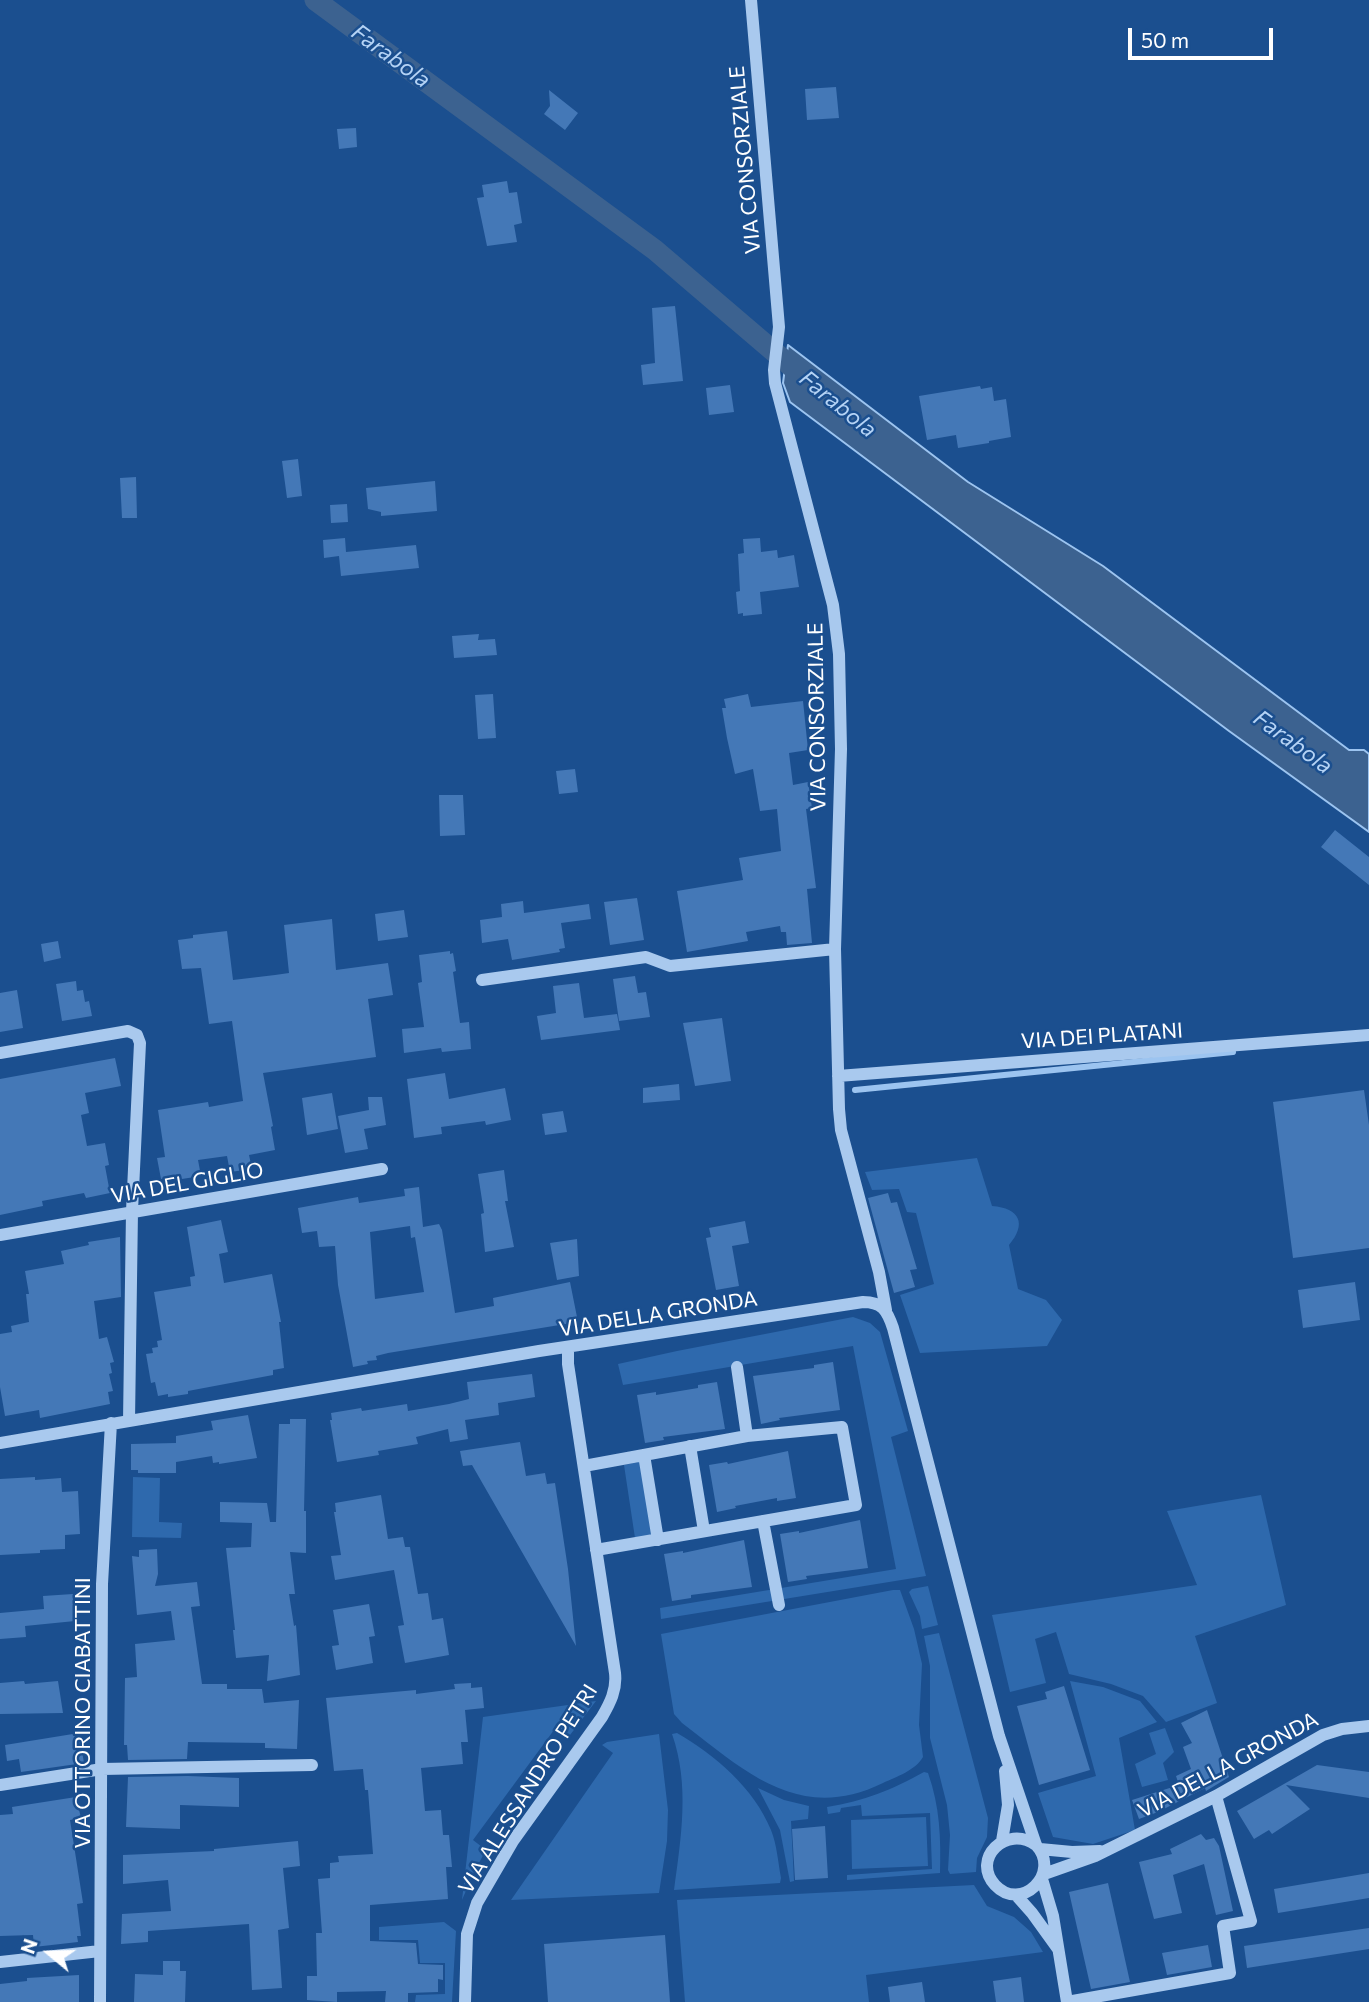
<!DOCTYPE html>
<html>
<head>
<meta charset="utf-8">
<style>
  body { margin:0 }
  #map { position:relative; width:1369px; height:2002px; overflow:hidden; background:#1b4f8f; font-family:Commissioner,sans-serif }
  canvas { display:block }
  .north { position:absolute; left:14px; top:1918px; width:70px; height:70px; -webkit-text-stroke:5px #1b4f8f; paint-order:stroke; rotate:289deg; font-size:19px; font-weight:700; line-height:28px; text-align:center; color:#fff }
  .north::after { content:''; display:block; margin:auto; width:24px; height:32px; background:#fff; clip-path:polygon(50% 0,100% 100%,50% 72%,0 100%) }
  .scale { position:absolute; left:1128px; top:28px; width:145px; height:32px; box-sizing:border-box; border:4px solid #fff; border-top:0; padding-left:9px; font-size:21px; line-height:24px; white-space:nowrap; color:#fff; -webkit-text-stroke:5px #1b4f8f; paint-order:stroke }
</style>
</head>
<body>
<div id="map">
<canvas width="1369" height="2002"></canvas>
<div class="north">N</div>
<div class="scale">50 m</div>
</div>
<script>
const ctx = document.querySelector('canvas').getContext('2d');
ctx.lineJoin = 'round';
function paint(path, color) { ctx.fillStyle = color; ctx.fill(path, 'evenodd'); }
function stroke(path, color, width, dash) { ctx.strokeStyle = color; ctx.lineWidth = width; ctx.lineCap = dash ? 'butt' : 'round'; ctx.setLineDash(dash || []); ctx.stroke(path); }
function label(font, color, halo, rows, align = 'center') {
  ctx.font = font + ' Commissioner,sans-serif'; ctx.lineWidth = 5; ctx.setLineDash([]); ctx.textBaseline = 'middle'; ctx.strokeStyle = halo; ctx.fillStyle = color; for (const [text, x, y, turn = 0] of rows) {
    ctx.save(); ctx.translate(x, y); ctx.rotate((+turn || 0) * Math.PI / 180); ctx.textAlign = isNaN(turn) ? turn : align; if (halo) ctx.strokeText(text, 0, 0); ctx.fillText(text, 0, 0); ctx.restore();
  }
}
paint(new Path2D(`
  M977 1158 992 1206C1020 1208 1027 1224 1009 1245L1018 1289 1046 1300 1062 1320 1047 1346 920 1353 900 1295 934 1284 916 1213 907 1212 899 1189 872 1190 865 1172Z
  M853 1317 870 1323 880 1332 908 1431 891 1437 926 1576 661 1619 660 1608 896 1569 853 1346 623 1385 618 1364 677 1351Z
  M643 1461 653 1535 635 1538 624 1465Z
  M133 1477 160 1478 159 1522 182 1523 181 1538 132 1537Z
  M1261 1495 1286 1605 1195 1636 1217 1703 1166 1722 1143 1696 1111 1684 1069 1674 1056 1632 1035 1639 1046 1683 1010 1692 992 1615 1197 1585 1167 1511Z
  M928 1586 938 1625 922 1629 920 1616 909 1592 912 1589Z
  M893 1590H900L914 1629 922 1664 919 1725 923 1757C916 1770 896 1777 883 1783 799 1824 745 1771 682 1723L674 1714 661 1634Z
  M939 1633 988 1818 987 1837 977 1858 976 1872 950 1874 948 1870 950 1835 947 1805 930 1738V1666L924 1636Z
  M1070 1681 1103 1687 1140 1701 1157 1722 1119 1738 1135 1830 1093 1844 1053 1837 1038 1793 1096 1776Z
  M596 1701 567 1739 554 1730 473 1840 486 1850 474 1872 462 1900 483 1717Z
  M1165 1728 1174 1752 1163 1763 1168 1780 1142 1787 1135 1764 1156 1754 1149 1733Z
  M677 1733C715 1755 754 1788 771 1830 777 1845 778 1862 781 1878L780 1883 674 1890C681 1838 690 1785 672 1734Z
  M659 1734 668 1810 667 1841 659 1893 511 1900 613 1753 602 1745 607 1742Z
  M924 1772 928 1773C940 1807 941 1838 940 1873L847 1880V1875L932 1869 930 1813 862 1816 861 1805 841 1808 840 1812 828 1814 827 1807C865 1801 891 1790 924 1772Z
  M758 1788 784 1800 809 1806 808 1819 791 1821 794 1881 790 1882 780 1830Z
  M926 1817 928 1866 852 1869 851 1820Z
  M974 1885 987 1906 1014 1917 1031 1932 1043 1952 866 1975 869 2002H685L677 1900Z
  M444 1922 456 1931 452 2002H415L416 1995 445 1994V1963H420L418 1940H379V1927Z`), '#2e69ad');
const water = new Path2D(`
  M788 345 968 482 1103 566 1349 750H1364L1369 754V832L1229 731 790 402 783 383Z`);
paint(water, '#3c6290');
stroke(water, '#9cc4f0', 2);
stroke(new Path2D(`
  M855 1090 1233 1052`), '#9cc4f0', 6);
stroke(new Path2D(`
  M315 0 655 250 806 379`), '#3c6290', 21);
paint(new Path2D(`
  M836 87 839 118 807 120 805 89Z
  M549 90 578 113 565 130 544 114 550 106Z
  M356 128 357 147 339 149 337 129Z
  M507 181 509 193 517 192 522 223 514 225 517 242 487 246 477 198 484 197 482 185Z
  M675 306 683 381 643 385 641 365 655 363 652 308Z
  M730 385 734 412 709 415 706 388Z
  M980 386 981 389 992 387 994 401 1006 399 1011 437 989 441V443L958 448 956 435 927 440 919 396Z
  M298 459 302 496 287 498 282 461Z
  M136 477 137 518H122L120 478Z
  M435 481 437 511 381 516V512L368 509 366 488Z
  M347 504 348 522 331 523 330 505Z
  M345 538 346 552 416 545 419 568 341 576 339 556 324 558 323 540Z
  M760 538 761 552 777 550 778 558 794 555 799 587 760 592 762 614 743 616V613L738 614 736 592 740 591 738 554 744 553 743 539Z
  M479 634 478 640 495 639 497 655 454 658 452 636Z
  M493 694 496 738 478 739 475 695Z
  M748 694 751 707 803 701 808 750 789 753 793 785 808 782 812 808 806 809 816 888 807 889 812 943 787 945 786 932H781L780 926 746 932 748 941 687 952 677 891 743 880 739 858 781 851 777 809 760 811 753 769 735 774 727 738 722 708H726L724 699Z
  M575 769 578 792 559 794 556 771Z
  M439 795H463L465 835 440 836Z
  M1335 830 1369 857V885L1321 847Z
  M637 898 644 940 610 945 604 902Z
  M523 901 524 913 589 904 591 919 561 923 565 948 559 949 560 952 512 960 508 939 482 943 480 920 502 917 501 904Z
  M404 910 408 937 378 941 375 914Z
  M332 919 336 970 388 963 393 995 368 999 376 1057 263 1073 273 1126 271 1127 275 1150 249 1155 252 1169 230 1172 227 1156 198 1160 201 1176 169 1181V1177L161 1179 157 1158 165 1157 158 1110 208 1102 209 1107 243 1101 232 1021 209 1024 201 968 182 969 178 940 193 938V935L227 931 233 980 275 975 289 973 284 925Z
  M58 941 61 958 44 962 41 944Z
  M450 951V954L453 953 456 971 453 972 460 1023 469 1022 471 1049 442 1052 441 1048 404 1053 402 1029 424 1027 418 983 422 982 419 955Z
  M635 976 638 993 646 992 650 1017 619 1021 613 979Z
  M76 981 77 991 83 990 85 1002 89 1001 92 1016 62 1021 56 984Z
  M579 983 584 1018 617 1014 620 1030 541 1040 537 1016 556 1013 553 986Z
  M17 990 23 1028 0 1032V993Z
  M722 1018 731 1081 695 1086 683 1023Z
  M115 1058 121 1086 85 1093 89 1113 81 1115 87 1146 105 1143 109 1165 105 1166 110 1193 86 1198 84 1193 42 1201 43 1206 0 1215V1079Z
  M445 1073 449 1099 505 1088 511 1120 486 1125 485 1121 441 1127 442 1134 414 1138 407 1079Z
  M679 1084 680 1100 643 1103V1088Z
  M1364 1090 1369 1125V1248L1293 1258 1273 1102Z
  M332 1093 338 1129 307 1135 302 1098Z
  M368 1097H382L386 1125 364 1129 368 1149 345 1153 338 1116 369 1110Z
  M563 1111 567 1132 545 1135 542 1114Z
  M504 1170 508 1201H505L514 1247 485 1252 481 1214 484 1213 478 1174Z
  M419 1187 423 1227 439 1224 442 1230 455 1313 494 1306 493 1298 570 1282 578 1322 388 1353 376 1356 377 1360 367 1361 368 1364 353 1367 338 1285 335 1246 319 1247 317 1231 302 1233 298 1208 358 1197 359 1203 405 1196 404 1189ZM410 1226 411 1238 415 1237 424 1292 375 1299 370 1232Z
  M888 1193 891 1203 897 1202 917 1269 910 1270 915 1287 894 1293 868 1198Z
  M221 1220 228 1252 219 1254 224 1283 272 1274 281 1322H279L284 1368 273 1370V1375L188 1391V1394L168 1397V1394L158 1396 155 1382 151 1383 146 1354 153 1353 152 1348 158 1347 157 1341 162 1340 154 1292 191 1286 190 1277 195 1276 187 1227Z
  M745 1221 749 1243 732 1246 739 1286 716 1290 706 1238 711 1237 709 1228Z
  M120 1237 121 1297 94 1301 99 1339 107 1337 114 1362 110 1363 112 1373 109 1374 113 1391 108 1392 110 1404 40 1418 39 1410 5 1416 0 1387V1334L12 1332 11 1326 29 1322 26 1294H29L25 1271 64 1264 61 1251 89 1245 88 1242Z
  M577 1239 579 1276 557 1280 550 1243Z
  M1355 1282 1360 1320 1303 1328 1298 1290Z
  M833 1362 840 1410 779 1418 780 1420 761 1424 753 1376 814 1368V1365Z
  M532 1374 535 1397 498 1403 499 1415 465 1420 468 1439 450 1442 448 1429 416 1437 418 1444 378 1451 379 1455 337 1462 330 1420H332L331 1413 361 1408 362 1411 407 1404 408 1411 449 1404 469 1399 467 1382Z
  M717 1382 725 1429 663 1437 664 1440 645 1443 637 1395 656 1392V1395L698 1388V1385Z
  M248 1415 257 1458 219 1464V1462L213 1463 212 1456 176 1462V1473H138V1470H131V1444L176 1443V1436L213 1430 211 1421Z
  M290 1419H306L304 1511H306V1553L290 1552 295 1594H289L294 1626 296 1625 300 1675 267 1681 269 1655 236 1658 233 1630H235L226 1548 251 1547 252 1523 220 1522V1502L267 1503 270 1522H276L279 1424H290Z
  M520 1442 526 1476 545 1473 547 1484 555 1483 568 1569 576 1646 472 1465 463 1466 460 1451Z
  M788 1451 796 1498 777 1501V1498L735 1506 736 1508 717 1512 709 1465 727 1462 728 1464Z
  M35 1477V1480L61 1478 62 1492 78 1491 80 1534 65 1535V1549L40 1550V1553L0 1555V1479Z
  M381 1495 388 1539 403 1537 405 1547H410L418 1594 428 1593 432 1620 443 1618 449 1655 405 1663 398 1626 404 1625 394 1570 335 1580 331 1556 341 1555 334 1512H336L335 1503Z
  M860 1520 868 1568 806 1576 807 1579 788 1582 780 1534 799 1531V1533Z
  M744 1540 752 1587 691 1595V1598L672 1601 664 1554 683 1551V1553Z
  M157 1549 158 1574 155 1586 197 1582 200 1606 191 1607 202 1684H227V1689H262L264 1703 299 1700 297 1749 265 1748V1743L188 1742 187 1759 128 1760 127 1745H124L125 1678 137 1677 135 1644 175 1640 171 1611 137 1615 132 1556 139 1557V1550Z
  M73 1594 75 1621 25 1626 26 1637 0 1639V1613L44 1609 43 1596Z
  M369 1604 375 1636 369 1637 373 1663 336 1670 332 1646 339 1645 333 1610Z
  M24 1681 25 1684 58 1681 63 1713 0 1714V1683Z
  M471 1683V1688L482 1687 484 1708 465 1710 468 1742H461L463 1764 421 1768 425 1811 441 1810 443 1835H449L452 1867H446L448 1899 370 1905V1941L416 1943 418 1964 443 1965V1980L438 1979V1992L408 1993V2002H385L386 1991 337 1992V2002L307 2000V1976H317L316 1933H322L318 1879 330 1878V1863L339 1862 338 1856 373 1854 368 1790H365L363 1769 334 1771 326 1698 416 1690V1694L455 1689 454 1684Z
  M1064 1686 1090 1770 1039 1785 1017 1706 1047 1699 1045 1692Z
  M1207 1710 1229 1777 1206 1791 1205 1788 1158 1812 1139 1819 1132 1800 1179 1785 1176 1776 1191 1769 1183 1747 1192 1743 1181 1723Z
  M79 1733 84 1763 21 1772 19 1759 7 1761 5 1745Z
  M1317 1765 1369 1772V1798L1286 1785 1310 1809 1272 1834 1269 1830 1254 1839 1237 1811Z
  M188 1776 239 1778V1807L180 1805V1829L126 1827 128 1777Z
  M76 1797 81 1818 70 1820 83 1903 77 1904 81 1936H77L78 1942 34 1947 33 1935 0 1936V1815L13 1814 12 1807Z
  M825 1826 828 1878 795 1880 792 1829Z
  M1201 1834 1206 1840 1214 1838 1219 1846 1233 1911 1216 1915 1204 1864 1173 1875 1182 1913 1154 1919 1139 1862 1172 1854 1170 1849Z
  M298 1841 300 1866 283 1868 289 1928 278 1930 282 1988 252 1990 249 1924 148 1931V1942L121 1944 122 1914 171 1911 168 1880 123 1884V1855L214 1851V1849Z
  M1369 1873V1898L1278 1913 1274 1889Z
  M1108 1883 1130 1982 1091 1989 1069 1892Z
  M1369 1928V1949L1247 1968 1244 1946Z
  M665 1935 670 2002H548L544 1944Z
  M1208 1945 1212 1967 1167 1975 1162 1953Z
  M163 1961H180V1971H186L185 2002H134L135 1974 163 1975Z
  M79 1975V2002H0V1984L27 1981V1978Z
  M1021 1977 1024 2002H996L993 1981Z
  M922 1982 925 2002H890L888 1987Z`), '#4478b7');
stroke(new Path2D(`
  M751 0 779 327 774 370 775 383 833 605 839 654 841 749 835 949 839 1109 841 1130 879 1272 886 1310
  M482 980 646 957 670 966 835 949
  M0 1053 128 1031 137 1035 140 1043 132 1211 129 1421
  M838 1076 1369 1035
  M0 1235 382 1169
  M737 1367 747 1436
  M0 1443 539 1351 863 1302C882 1302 887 1310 893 1328L999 1736 1036 1845C1062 1873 1021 1913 995 1885 971 1859 1006 1824 1036 1845
  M690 1446 704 1531
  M644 1455 658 1540
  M584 1466 747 1436 842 1427 856 1505 596 1550
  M763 1521 779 1605
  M0 1785 102 1769 312 1765
  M1002 1841 1008 1805 1005 1771
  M1040 1849 1072 1852 1100 1851
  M1044 1874 1095 1856 1216 1796 1323 1735 1342 1729 1369 1726
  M1042 1879 1053 1916 1067 2002
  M1016 1895 1032 1913 1058 1949
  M0 1962 100 1951
  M100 2002 102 1584 111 1423
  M465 2002 467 1934 477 1903 513 1841 602 1717C610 1703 617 1690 615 1673L568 1364V1348
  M1067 2002 1230 1973 1223 1926 1251 1921 1216 1796`), '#a9c9ee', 12);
label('21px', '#fff', '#1b4f8f', [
  ["VIA CONSORZIALE",745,160,-95],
  ["VIA CONSORZIALE",817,717,-91],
  ["VIA DEI PLATANI",1102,1036,-4],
  ["VIA DEL GIGLIO",187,1183,-10],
  ["VIA DELLA GRONDA",658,1314,-9],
  ["VIA OTTORINO CIABATTINI",83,1713,-90],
  ["VIA DELLA GRONDA",1228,1765,-28],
  ["VIA ALESSANDRO PETRI",528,1789,-58]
]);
label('italic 23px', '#b5d3f5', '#1b4f8f', [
  ["Farabola",391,56,36],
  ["Farabola",838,404,39],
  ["Farabola",1293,742,36]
]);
</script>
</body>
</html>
